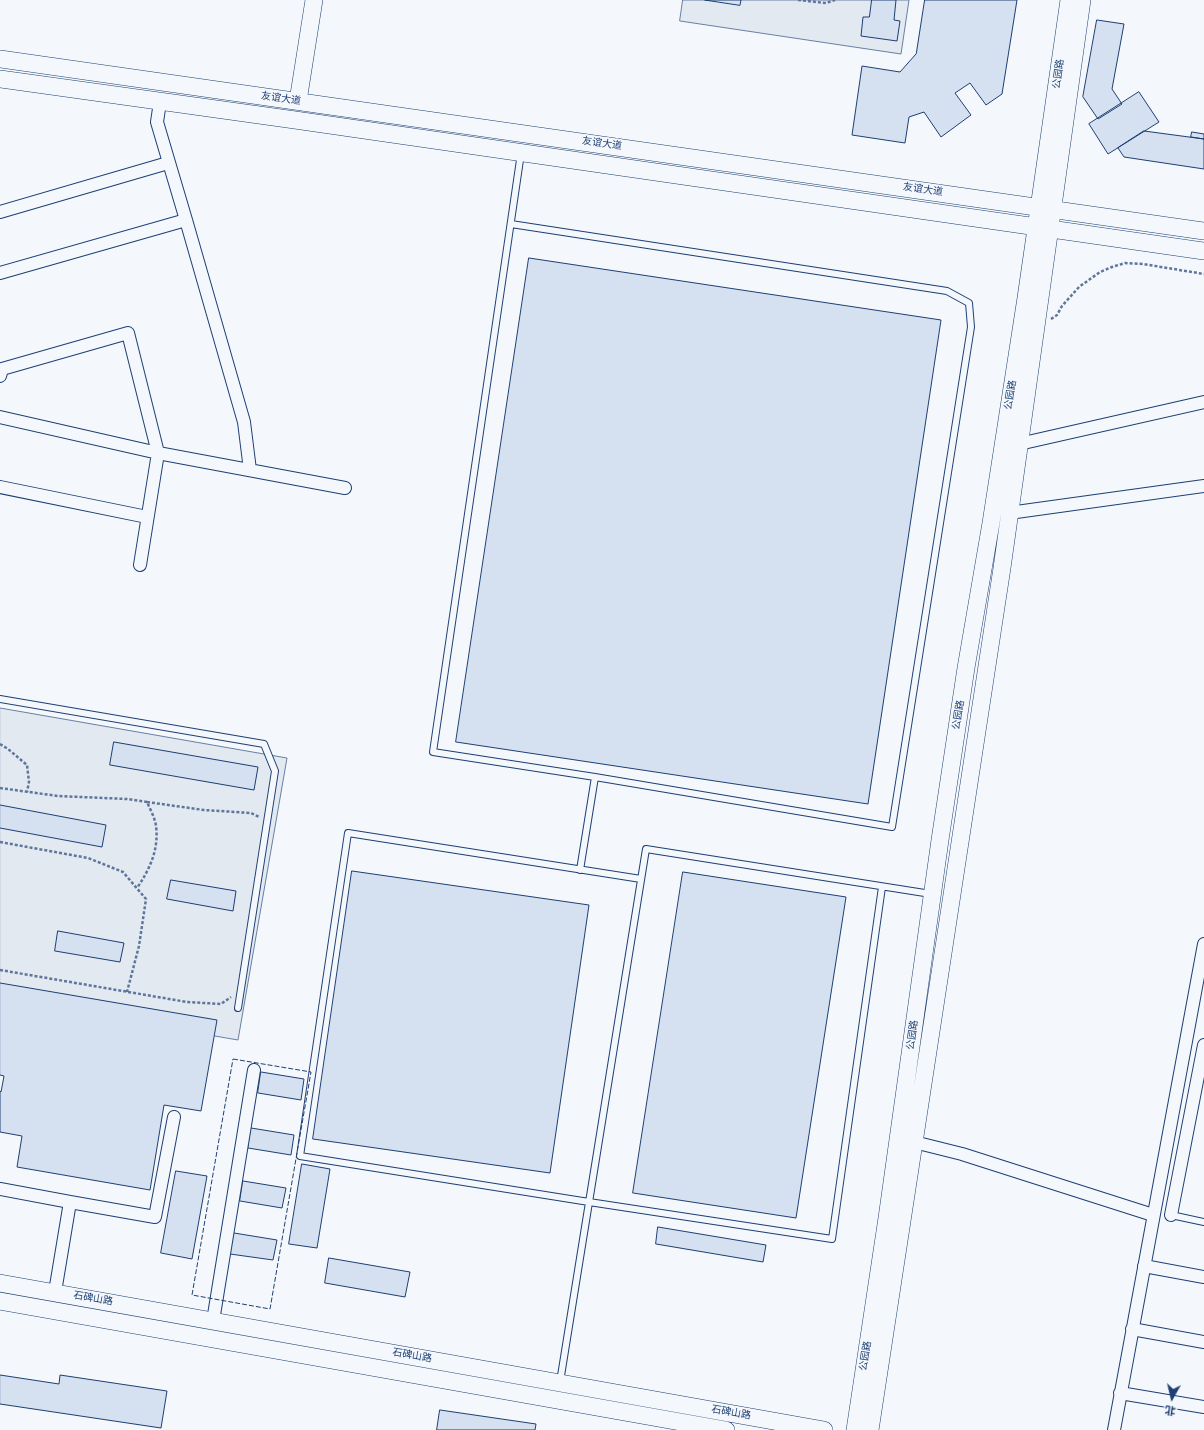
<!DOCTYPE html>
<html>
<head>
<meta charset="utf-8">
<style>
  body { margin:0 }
  #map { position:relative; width:1204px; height:1430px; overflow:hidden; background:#f4f7fb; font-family:"Nunito Sans","Noto Sans SC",sans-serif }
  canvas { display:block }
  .north { position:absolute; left:1152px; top:1378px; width:40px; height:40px; -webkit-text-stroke:3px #f4f7fb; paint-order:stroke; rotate:188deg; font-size:11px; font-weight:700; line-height:16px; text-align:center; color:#1d3f73 }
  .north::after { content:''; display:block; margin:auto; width:14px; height:18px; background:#1d3f73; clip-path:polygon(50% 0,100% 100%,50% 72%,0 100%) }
</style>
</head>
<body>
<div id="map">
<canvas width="1204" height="1430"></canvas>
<div class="north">北</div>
</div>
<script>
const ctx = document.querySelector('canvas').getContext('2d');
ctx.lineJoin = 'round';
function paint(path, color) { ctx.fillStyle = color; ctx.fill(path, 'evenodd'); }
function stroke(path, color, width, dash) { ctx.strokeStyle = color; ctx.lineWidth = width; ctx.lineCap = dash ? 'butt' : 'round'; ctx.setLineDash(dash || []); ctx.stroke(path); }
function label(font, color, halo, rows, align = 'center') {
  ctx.font = font + ' "Nunito Sans","Noto Sans SC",sans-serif'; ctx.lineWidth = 3; ctx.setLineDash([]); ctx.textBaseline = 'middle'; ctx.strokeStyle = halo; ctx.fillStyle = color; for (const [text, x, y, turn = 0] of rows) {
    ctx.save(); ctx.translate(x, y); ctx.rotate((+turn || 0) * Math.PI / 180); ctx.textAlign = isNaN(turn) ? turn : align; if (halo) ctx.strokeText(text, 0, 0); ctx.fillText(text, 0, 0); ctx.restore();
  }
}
const green = new Path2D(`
  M683 0H909L901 54 680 21Z
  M0 708 287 758 238 1040 0 999Z`);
paint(green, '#e3e9f0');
stroke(green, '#687fa3', 1);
const building = new Path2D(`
  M705 0H741L740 5Z
  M872 0H896L894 20 900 21 897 41 861 36 863 17H869Z
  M925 0H1017L1002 94 986 105 970 83 955 93 971 115 941 137 924 112 909 117 905 143 852 135 862 66 900 72 916 54Z
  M1097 20 1124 24 1112 89 1122 104 1098 119 1083 97Z
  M1139 92 1159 122 1108 154 1089 124Z
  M1144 131 1204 139V169L1124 157 1118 148Z
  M1192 132 1204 134V139L1191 137Z
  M529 258 941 320 868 804 456 742Z
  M114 742 258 767 254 790 110 765Z
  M0 805 106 825 102 847 0 828Z
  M352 871 589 905 550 1173 313 1139Z
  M683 872 846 897 796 1218 633 1193Z
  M171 880 236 891 233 911 167 899Z
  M58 931 124 943 120 962 55 951Z
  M0 983 217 1020 201 1111 164 1105 150 1190 17 1167 22 1136 0 1132V1091L1 1092 4 1076 0 1075Z
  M261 1072 304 1079 301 1100 258 1093Z
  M251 1128 294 1135 291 1155 248 1148Z
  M302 1164 330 1169 317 1248 289 1244Z
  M176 1171 207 1176 192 1259 161 1253Z
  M243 1181 286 1188 282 1208 240 1201Z
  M658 1227 766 1245 763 1262 656 1244Z
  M234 1233 277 1240 273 1260 230 1254Z
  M329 1258 410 1272 405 1297 325 1283Z
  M0 1375 59 1384 60 1375 167 1391 161 1428 0 1404Z
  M440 1410 536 1424 535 1430H437Z`);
paint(building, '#d5e0f0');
stroke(building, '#1d3f73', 1);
const lane = new Path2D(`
  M521 153 433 752 595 777 580 870
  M511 224 947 291 969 303 971 327 892 827 595 777
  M0 699 264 744 275 771 238 1008
  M641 879 348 833 300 1156 589 1202 832 1239 882 887
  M1171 1215 1204 1222
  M560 1382 646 849 931 894`);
const street = new Path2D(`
  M160 102 157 122 186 220
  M0 212 168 163
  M0 273 186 220 244 422 250 470
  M0 376 2 369 128 333 158 453 140 565
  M0 417 158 453 345 488
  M1019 444 1204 402
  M0 487 147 517
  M1009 513 1204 486
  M914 1142 962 1154 1153 1215
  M0 1189 70 1202 55 1292
  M70 1202 155 1217 174 1117
  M1171 1215 1204 1045
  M1144 1266 1204 1277
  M213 1321 254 1070
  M1132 1329 1204 1342
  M1120 1393 1204 1407
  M1114 1430 1204 944`);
const secondary = new Path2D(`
  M0 59 1204 231
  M0 79 295 120 1204 251
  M298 101 314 0
  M0 1283 824 1430
  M0 1301 726 1430
  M855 1430 887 1218 940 840 966 668 991 523 1026 298 1069 0
  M870 1430 1002 568 1082 0`);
stroke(lane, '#1d3f73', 8);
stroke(street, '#1d3f73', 14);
stroke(secondary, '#1d3f73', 18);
stroke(new Path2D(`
  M798 0 826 3 835 0
  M1051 319 1057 315 1062 306 1079 287 1100 272 1112 267 1125 263 1143 264 1204 274
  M0 744 8 749 27 765 29 782 27 792
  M0 788 58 796 127 799 147 802C150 809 155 818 156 826 159 849 150 869 137 888
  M147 802 204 810 251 813 259 817
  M0 842 88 858 123 872 146 899 139 946 127 992
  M0 970 187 1002 221 1004 231 997`), '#5e769c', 2.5, [3, 2]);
stroke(lane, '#f4f7fb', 6);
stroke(street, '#f4f7fb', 12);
stroke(secondary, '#f4f7fb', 17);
stroke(new Path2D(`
  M233 1059 311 1072 270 1309 192 1295Z`), '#1d3f73', 1, [5, 2]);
label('10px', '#1d3f73', '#f4f7fb', [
  ["公园路",1059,74,-82],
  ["友谊大道",281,99,8],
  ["友谊大道",602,144,8],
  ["友谊大道",923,190,8],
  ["公园路",1011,395,-81],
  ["公园路",959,715,-81],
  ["公园路",913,1035,-82],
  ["石碑山路",93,1299,10],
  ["石碑山路",412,1356,10],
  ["公园路",866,1356,-81],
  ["石碑山路",731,1413,10]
]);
</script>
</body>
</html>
